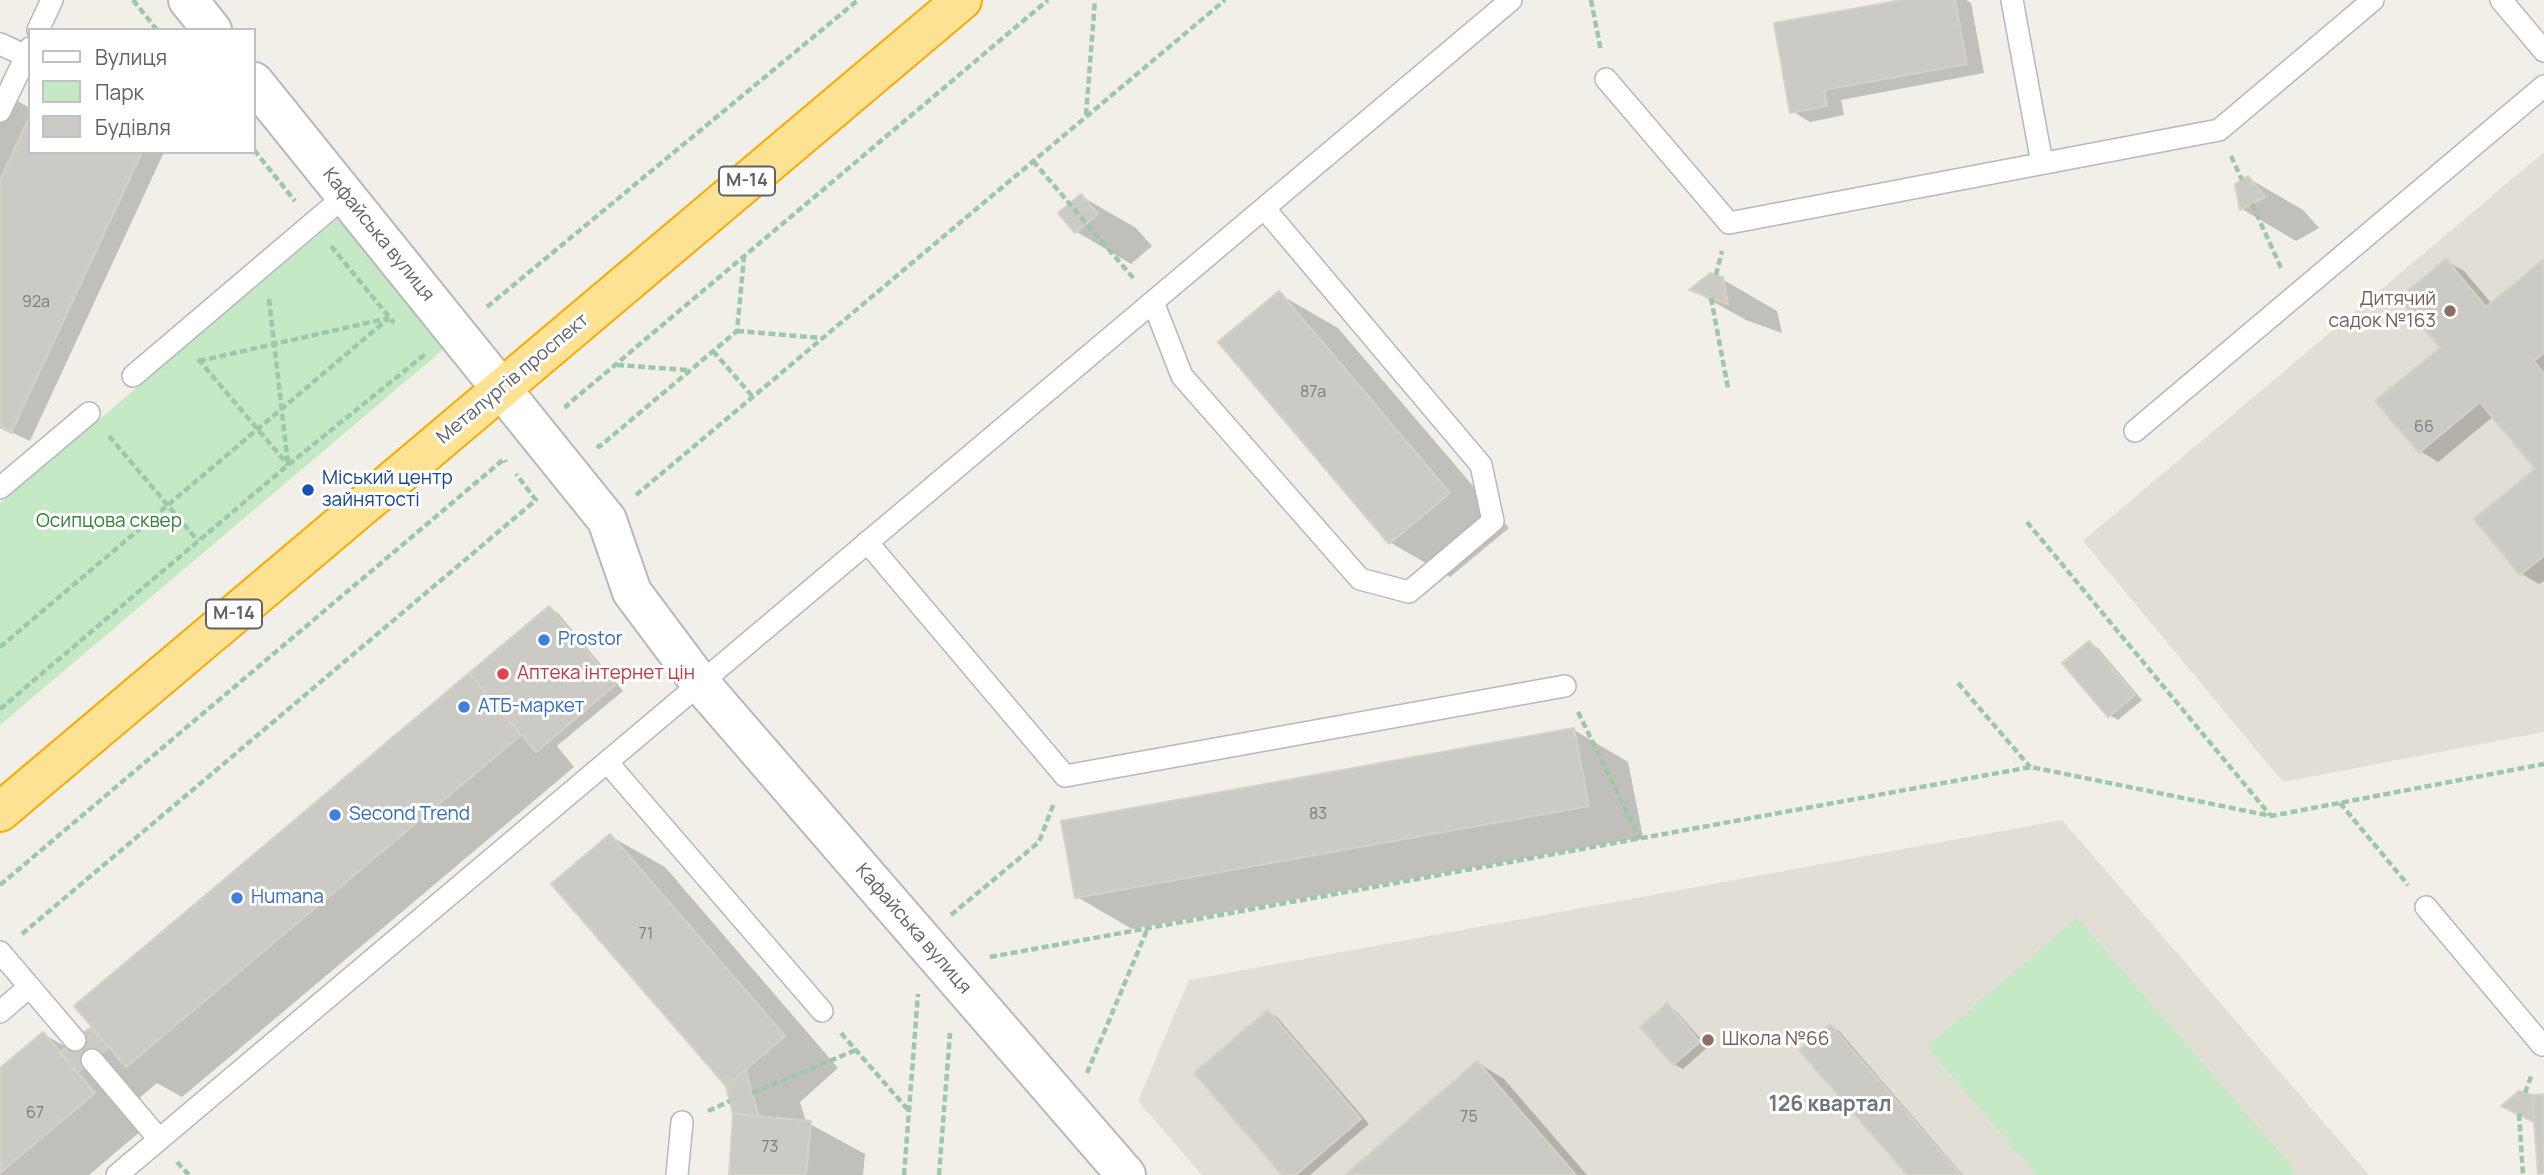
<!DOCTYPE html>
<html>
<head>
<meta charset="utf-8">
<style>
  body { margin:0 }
  #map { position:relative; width:2544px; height:1175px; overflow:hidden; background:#f1efe8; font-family:Manrope,sans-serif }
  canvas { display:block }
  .legend { position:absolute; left:28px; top:28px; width:228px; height:126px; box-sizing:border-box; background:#fff; border:2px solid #bfc1c3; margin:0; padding:9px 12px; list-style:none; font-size:21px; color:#5f6368 }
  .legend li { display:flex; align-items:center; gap:14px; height:35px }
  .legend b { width:35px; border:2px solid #bfc1c3 }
</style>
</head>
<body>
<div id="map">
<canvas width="2544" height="1175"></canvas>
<ul class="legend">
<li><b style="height:9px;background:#fff"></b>Вулиця</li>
<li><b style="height:19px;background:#c5e8c5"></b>Парк</li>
<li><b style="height:19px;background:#cccac5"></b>Будівля</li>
</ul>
</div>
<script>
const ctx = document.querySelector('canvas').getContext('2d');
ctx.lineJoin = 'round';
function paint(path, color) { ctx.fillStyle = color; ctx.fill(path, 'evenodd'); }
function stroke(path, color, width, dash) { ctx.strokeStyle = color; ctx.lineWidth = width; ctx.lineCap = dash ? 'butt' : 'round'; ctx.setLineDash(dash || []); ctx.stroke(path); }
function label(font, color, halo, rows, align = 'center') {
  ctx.font = font + ' Manrope,sans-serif'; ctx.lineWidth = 6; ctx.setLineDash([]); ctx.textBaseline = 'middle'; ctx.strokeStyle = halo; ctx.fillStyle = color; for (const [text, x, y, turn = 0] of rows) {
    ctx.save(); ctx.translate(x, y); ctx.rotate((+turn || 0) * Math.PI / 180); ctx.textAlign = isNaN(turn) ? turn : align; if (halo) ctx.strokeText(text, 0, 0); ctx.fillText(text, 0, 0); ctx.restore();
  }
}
paint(new Path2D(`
  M2544 152V732L2283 782 2083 541Z
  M2062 820 2369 1175H1202L1138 1101 1189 980Z`), '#e1ded6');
paint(new Path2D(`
  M344 213 452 342 0 725V503Z
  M2077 918 2296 1171 2292 1175H2037L1927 1047Z`), '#c5e8c5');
paint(new Path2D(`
  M1912 0H1966L1971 3 1984 73 1841 100 1844 115 1810 122 1792 111Z
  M0 91 30 108V152H164L30 441 0 427V184L2 180 0 179Z
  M2248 178 2303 210 2319 228 2296 241 2242 209Z
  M1081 196 1136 228 1152 246 1131 264 1077 232 1061 213Z
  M2446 261 2464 271 2492 304 2544 261V581L2539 584 2522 574 2476 520 2538 469 2494 416 2438 462 2420 451 2443 348Z
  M1722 279 1777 311 1782 333 1746 320 1692 290Z
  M1279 294 1338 328 1509 528 1450 577 1391 543 1221 343Z
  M549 608 558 613 623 691 557 746 574 767 182 1097 157 1083 131 1105 148 1125 89 1175H0V1071L43 1034 68 1048 94 1027 77 1006Z
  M2089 643 2098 648 2142 700 2118 720 2109 715Z
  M1574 730 1628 762 1643 837 1132 929 1077 897Z
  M610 836 665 867 838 1068 800 1102 806 1122 865 1154 863 1175H730L735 1114 728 1085 554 885Z
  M1668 1006 1676 1011 1708 1047 1683 1069 1674 1064Z
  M1268 1012 1277 1017 1369 1124 1310 1175H1285Z
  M1830 1026 1839 1031 1963 1175H1910Z
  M1478 1063 1504 1079 1587 1175H1348Z`), '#0003');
const building = new Path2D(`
  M1902 0H1955L1967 64 1824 90 1827 106 1790 113 1774 23Z
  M30 116V152H142L11 433 0 427V180Z
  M2248 176 2265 197 2240 210 2235 184Z
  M1081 194 1098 214 1075 233 1058 213Z
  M2446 259 2486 307 2544 259V353L2534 361 2544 374V556L2520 575 2474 519 2535 469 2480 402 2419 453 2375 401 2440 348 2399 298Z
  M1710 273 1723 277 1728 304 1689 290Z
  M1279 291 1450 493 1389 544 1218 342Z
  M549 606 615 685 536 752 469 673Z
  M2089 641 2135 695 2108 717 2062 663Z
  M469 673 521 735 126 1067 74 1006Z
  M1574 728 1589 806 1075 898 1061 821Z
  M610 834 785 1036 726 1086 551 884Z
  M1667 1003 1700 1042 1673 1065 1640 1027Z
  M1268 1010 1361 1119 1296 1175H1282L1194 1073Z
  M1830 1024 1961 1175H1907L1799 1050Z
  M91 1027 109 1047 77 1073 60 1053Z
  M43 1032 95 1093 0 1173V1068Z
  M1477 1061 1576 1175H1345Z
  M746 1070 752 1093 759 1116 733 1114 726 1086Z
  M2519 1091 2532 1095 2534 1122 2501 1106Z
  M2544 1094V1173L2538 1174 2532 1095Z
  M733 1114 811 1121 806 1175H729Z`);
paint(building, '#cccac5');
stroke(building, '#d6d1c6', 2);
const lane = new Path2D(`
  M2012 0 2042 163
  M2501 0 2544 51
  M38 30 52 0
  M0 44 26 56
  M1606 79 1729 223 2219 130 2373 0
  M0 111 30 48
  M1153 302 1182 376 1360 579 1409 592 1493 521 1481 465 1264 208
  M133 376 346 195
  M2135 431 2544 86
  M0 488 89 413
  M867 542 1065 776 1565 686
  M607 762 822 1011
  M2426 907 2542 1045 2544 1044
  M0 952 75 1040
  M0 1012 29 987
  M92 1060 159 1139
  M117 1175 1511 0
  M677 1175 682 1122`);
const street = new Path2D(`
  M188 0 212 30
  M254 82 607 520 632 592 700 683 1126 1175`);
const highway = new Path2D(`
  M0 812 962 0`);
stroke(lane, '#b5b8bc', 24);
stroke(street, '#b5b8bc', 42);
stroke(highway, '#f9ab00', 42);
stroke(new Path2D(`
  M133 0 157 30
  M1591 0 1601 51
  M1086 115 1095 0
  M254 150 295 201
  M2231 156 2242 180
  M1033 161 1135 280
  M2252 204 2282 270
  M331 246 394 323
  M1716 275 1722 251
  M1711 298 1728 388
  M269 299 288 464
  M487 307 858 0
  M737 331 822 338
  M713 351 753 397
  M198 359 288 465
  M199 361 389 318
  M617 365 688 370
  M568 408 566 406 615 365 1048 0
  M109 436 198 541
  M597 445 599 447 737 331 744 257
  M636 495 1225 0
  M2027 522 2270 815
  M0 647 389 318
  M1958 683 2030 767
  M0 709 288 465 423 356 421 353
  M1578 712 1640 839
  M2340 803 2408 885
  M0 885 504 459 506 462
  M951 915 1039 842 1054 803
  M22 934 536 500 516 474
  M990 957 2031 767 2271 816 2544 764
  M841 1033 909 1111
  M1087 1073 1147 930
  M752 1093 856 1050
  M2525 1093 2532 1074
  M708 1111 730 1101
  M2519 1114 2523 1175
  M177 1162 189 1175
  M904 1175 918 994
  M939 1175 950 1033`), '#9cc7a9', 4.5, [7, 3.5]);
stroke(lane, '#fff', 21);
stroke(street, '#fff', 38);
stroke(highway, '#fde293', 38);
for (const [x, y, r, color] of [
  [2450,311,7,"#8d6e63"],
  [308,490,7,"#1a4fb4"],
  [544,640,7,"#3f7fe0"],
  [503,674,7,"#e0444e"],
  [464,707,7,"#3f7fe0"],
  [335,815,7,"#3f7fe0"],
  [237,898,7,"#3f7fe0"],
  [1708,1040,7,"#8d6e63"]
]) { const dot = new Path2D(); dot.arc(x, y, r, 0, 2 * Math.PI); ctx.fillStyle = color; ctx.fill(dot); stroke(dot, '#fff', 2.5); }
label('16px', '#7a7d7f', null, [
  ["92а",36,303],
  ["87а",1313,393],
  ["66",2424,428],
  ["83",1318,815],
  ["71",646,935],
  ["67",35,1114],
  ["75",1469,1118],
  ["73",770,1148]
]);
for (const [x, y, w] of [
  [747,181,56],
  [234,614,56]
]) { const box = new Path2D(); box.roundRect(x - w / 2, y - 14.5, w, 29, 5); ctx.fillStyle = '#fff'; ctx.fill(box); stroke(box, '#5f6368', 2); }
label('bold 18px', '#5f6368', null, [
  ["М-14",747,181],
  ["М-14",234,614]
]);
label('19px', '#5f6368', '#fff', [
  ["Кафайська вулиця",378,235,51],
  ["Металургів проспект",513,379,-40],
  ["Кафайська вулиця",913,929,49]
]);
label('19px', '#785e54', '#fff', [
  ["Дитячий",2436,300],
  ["садок №163",2436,322],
  ["Школа №66",1722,1040,"left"]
], 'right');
label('19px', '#164399', '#fff', [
  ["Міський центр",322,479],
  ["зайнятості",322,501]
], 'left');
label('19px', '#348238', '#fff', [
  ["Осипцова сквер",109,522]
]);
label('19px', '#366cbe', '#fff', [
  ["Prostor",558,640],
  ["АТБ-маркет",478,707],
  ["Second Trend",349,815],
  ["Humana",251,898]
], 'left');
label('19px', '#be3a42', '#fff', [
  ["Аптека інтернет цін",517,674]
], 'left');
label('bold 21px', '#70757a', '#fff', [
  ["126 квартал",1830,1105]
]);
</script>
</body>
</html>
